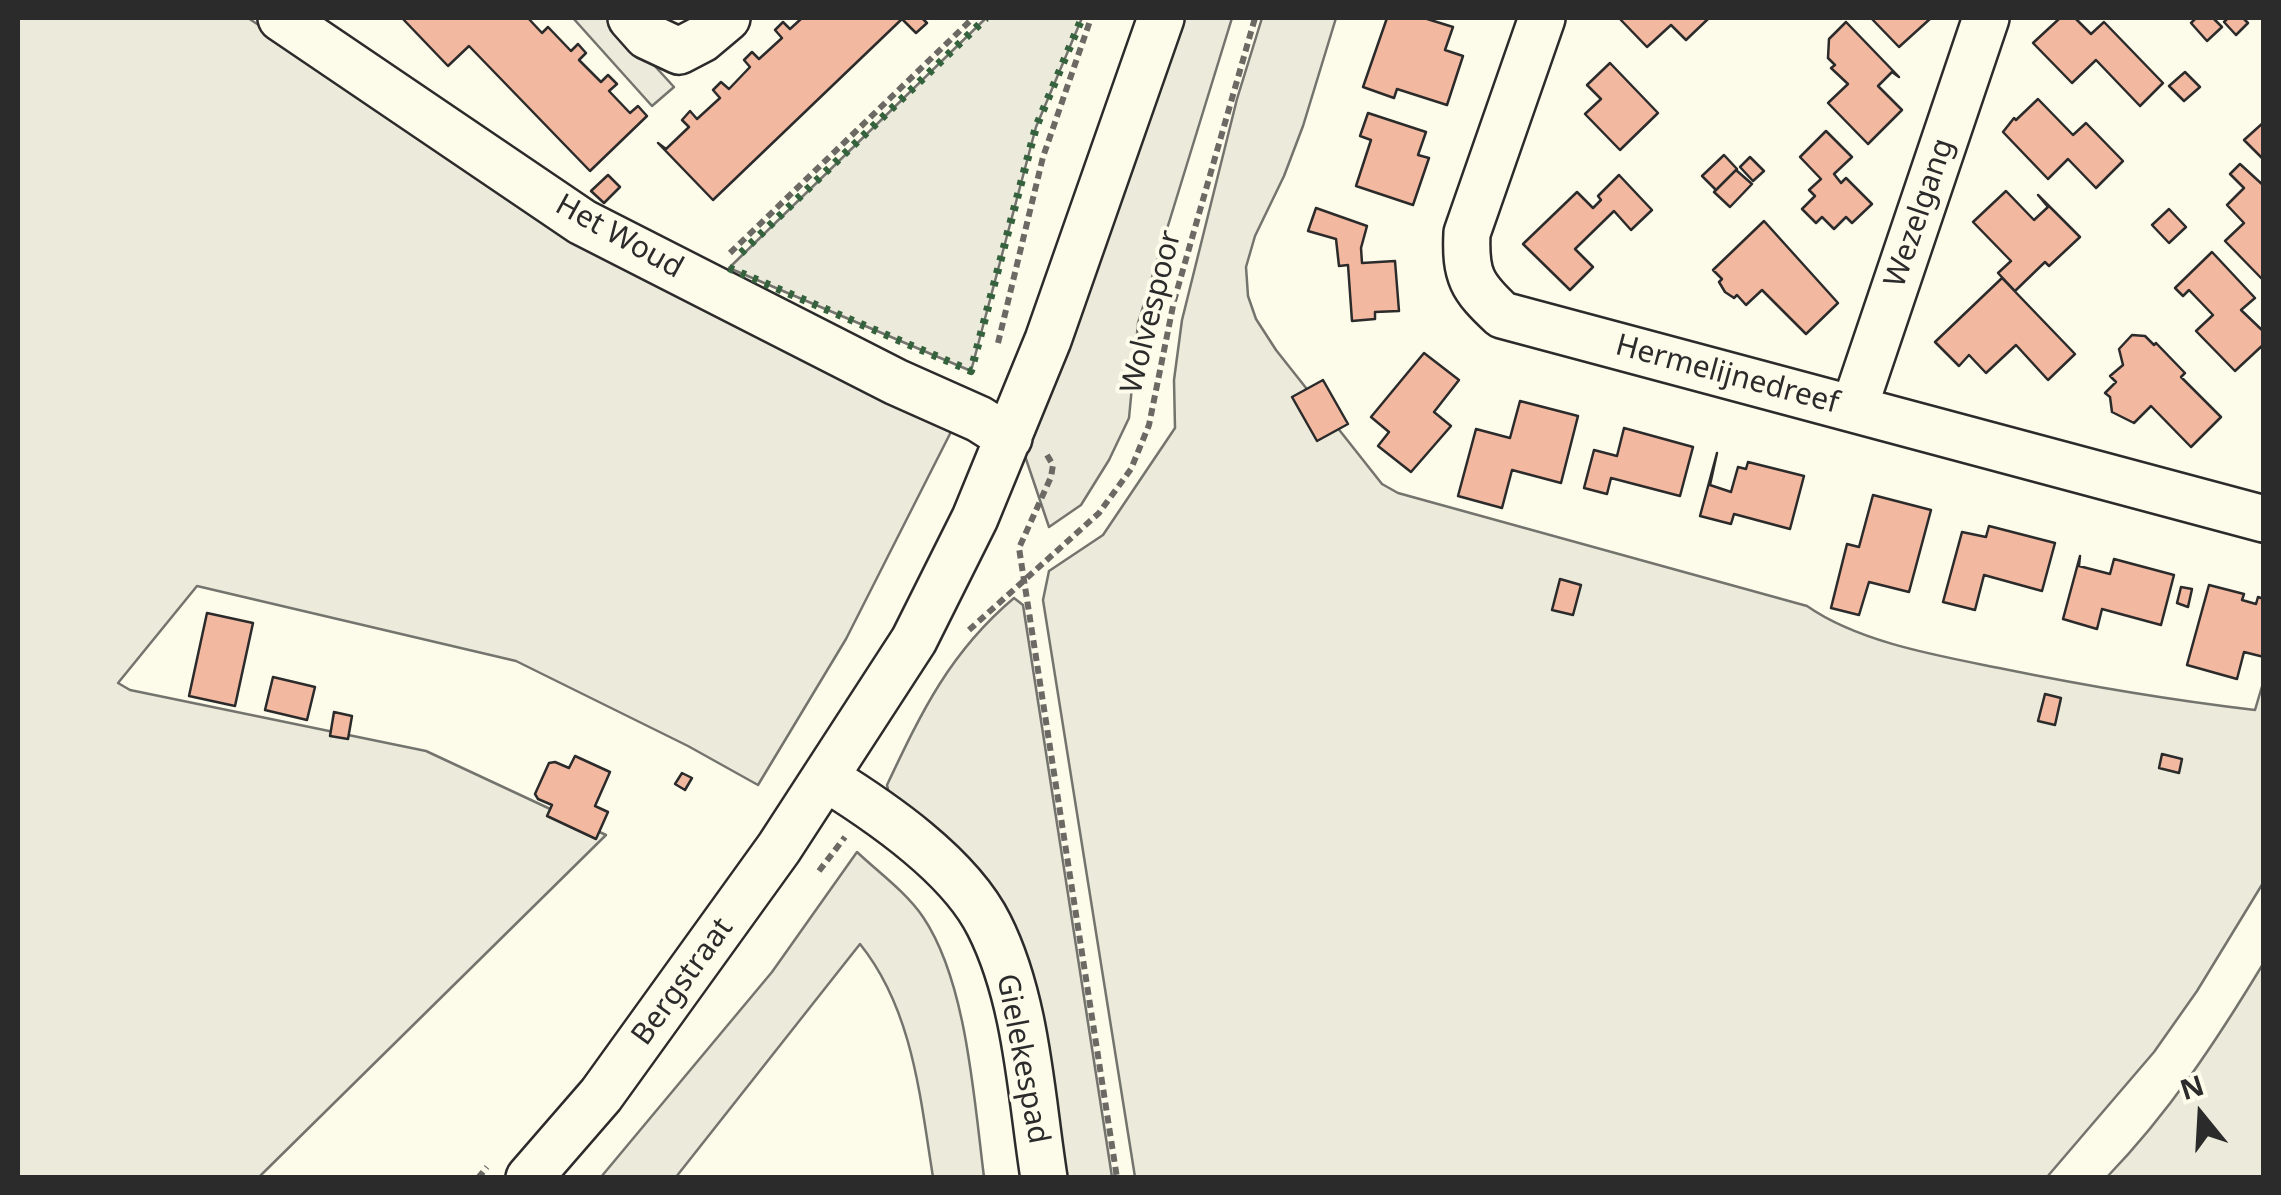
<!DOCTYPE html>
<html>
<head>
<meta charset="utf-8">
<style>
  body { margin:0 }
  #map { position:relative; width:2281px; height:1195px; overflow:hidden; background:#fdfbea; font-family:"Noto Sans",sans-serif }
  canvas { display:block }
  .frame { position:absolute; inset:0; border:20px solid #2b2b2b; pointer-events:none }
  .north { position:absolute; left:2151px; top:1065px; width:100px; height:100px; -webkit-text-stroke:8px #fdfbea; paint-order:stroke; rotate:342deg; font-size:28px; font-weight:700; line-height:40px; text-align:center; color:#2b2b2b }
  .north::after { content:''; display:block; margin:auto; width:35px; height:45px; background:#2b2b2b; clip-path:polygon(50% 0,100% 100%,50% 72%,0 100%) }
</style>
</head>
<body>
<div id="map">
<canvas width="2281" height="1195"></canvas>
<div class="frame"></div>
<div class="north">N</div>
</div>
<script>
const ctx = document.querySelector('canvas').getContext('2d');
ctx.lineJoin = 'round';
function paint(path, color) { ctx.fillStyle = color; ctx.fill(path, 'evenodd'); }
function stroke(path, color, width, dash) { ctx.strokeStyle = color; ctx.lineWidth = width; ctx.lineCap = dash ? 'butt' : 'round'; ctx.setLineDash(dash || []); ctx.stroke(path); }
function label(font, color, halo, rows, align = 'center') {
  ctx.font = font + ' "Noto Sans",sans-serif'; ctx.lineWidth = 8; ctx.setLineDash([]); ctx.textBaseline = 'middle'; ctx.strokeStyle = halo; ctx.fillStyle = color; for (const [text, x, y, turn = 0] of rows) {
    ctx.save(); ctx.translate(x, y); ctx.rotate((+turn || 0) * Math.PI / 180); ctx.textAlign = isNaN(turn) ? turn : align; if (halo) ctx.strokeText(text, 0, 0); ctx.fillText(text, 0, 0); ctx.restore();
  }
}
const green = new Path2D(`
  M18 18H248L502 184 957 420 846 639 758 785 688 746 516 661 197 586 118 683 130 690 426 751 606 835 259 1177H18Z
  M986 18H1082L1036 127 971 371 729 268Z
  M1178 18H1232L1138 323 1129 418 1109 460 1081 505 1049 527 1025 456 1107 240Z
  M1262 18H1336L1303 126 1284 176 1255 236 1246 267 1248 296 1256 319 1276 350 1382 484 1398 493 1807 606C1860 643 1940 656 2004 669 2087 686 2170 700 2255 710L2263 683V883L2197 991 2154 1052 2047 1177H1135L1043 600 1049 571 1103 535 1175 428 1174 380 1182 320 1237 99Z
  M1014 598 1023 605 1112 1177H1066L1031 972 1023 945 1008 918 889 794 887 785C922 711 950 652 1014 598Z
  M857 852C878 872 906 892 923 917 967 982 974 1100 984 1177H933C920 1097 913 1010 860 944L676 1177H601L772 972Z
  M2263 964V1177H2107C2169 1113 2217 1040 2263 964Z`);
paint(green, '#ecebdb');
stroke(green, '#74746e', 2.5);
const parking = new Path2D(`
  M573 18H611L674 87 652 106Z`);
paint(parking, '#eceadb');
stroke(parking, '#74746e', 2.5);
const building = new Path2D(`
  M402 18H528L542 33 548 27 571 51 578 44 586 53 579 60 601 82 608 75 617 84 609 91 630 113 638 106 647 116 590 171 469 46 448 66Z
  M802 18H903L713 200 658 143 666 149 689 127 682 120 690 111 697 119 720 98 713 90 721 82 729 89 750 67 744 60 752 52 759 59 782 38 775 30 783 22 790 29Z
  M905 18H922L927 23 916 33 903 20Z
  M1387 18H1424L1453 27 1445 50 1463 56 1447 105 1397 89 1394 98 1363 87Z
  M1619 18H1709L1686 40 1671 25 1647 47Z
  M1871 18H1931L1899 47Z
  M2060 18H2075L2091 34 2104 22 2163 83 2140 106 2096 60 2072 83 2033 43Z
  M2196 18H2213L2222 27 2207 41 2191 23Z
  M2228 18H2243L2248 23 2236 35 2224 22Z
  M1846 22 1899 77 1892 72 1878 86 1902 110 1868 144 1828 103 1848 84 1831 68 1835 65 1828 58 1829 39Z
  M1610 63 1658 113 1620 150 1585 114 1601 99 1587 85Z
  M2185 72 2200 87 2184 101 2169 86Z
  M2038 99 2073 135 2086 123 2123 161 2096 188 2068 159 2048 179 2003 132 2014 118 2016 120Z
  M1368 113 1426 132 1418 155 1429 158 1413 205 1356 186 1371 140 1360 136Z
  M2264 122V160L2244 140Z
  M1826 131 1852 157 1834 174 1841 183 1846 178 1872 204 1852 223 1846 217 1834 229 1822 217 1816 223 1802 209 1815 196 1809 190 1821 179 1800 157Z
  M1724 155 1737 169 1716 190 1702 176Z
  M1750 157 1764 171 1753 181 1740 167Z
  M2240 164 2264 186V281L2225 241 2244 223 2227 205 2244 188 2230 174Z
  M1736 170 1752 184 1730 207 1714 192Z
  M608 175 620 187 604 203 591 191Z
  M1619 175 1652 210 1631 230 1614 211 1575 249 1593 267 1570 290 1523 244 1577 192 1593 208 1601 200 1598 196Z
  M2006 191 2034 220 2048 207 2038 195 2080 237 2049 266 2045 262 2015 291 1998 273 2011 261 1973 222Z
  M1316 208 1367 226 1361 248 1362 263 1395 261 1399 311 1375 312V319L1352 321 1348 265 1339 266 1336 239 1308 231Z
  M2169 209 2186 227 2169 243 2152 225Z
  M1764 221 1838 303 1806 334 1762 290 1746 305 1737 295 1734 298 1725 292 1719 282 1722 279 1713 270Z
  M2212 252 2255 298 2241 310 2264 332V344L2235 371 2196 331 2213 315 2189 290 2183 296 2175 288Z
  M2002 278 2075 354 2048 380 2016 345 1986 373 1969 355 1959 366 1935 342Z
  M2132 335 2145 336 2154 345 2156 343 2185 373 2181 377 2221 417 2191 447 2151 406 2134 423 2112 412 2110 397 2105 393 2116 382 2110 376 2123 365 2119 349Z
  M1424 353 1459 380 1434 412 1451 426 1411 472 1378 446 1389 432 1371 417Z
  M1323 380 1348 424 1317 441 1292 397Z
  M1520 401 1578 416 1561 483 1512 470 1502 508 1458 496 1476 429 1510 438Z
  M1624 428 1693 447 1680 496 1611 478 1607 494 1584 488 1594 450 1617 456Z
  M1717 453 1710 485 1731 492 1738 467 1746 469 1748 462 1804 476 1790 529 1734 514 1731 524 1700 516Z
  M1873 495 1931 510 1909 592 1869 582 1859 615 1831 608 1847 544 1859 547Z
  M1989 526 2055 543 2042 591 1984 575 1975 610 1943 602 1962 532 1986 537Z
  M2080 556 2079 566 2110 574 2114 559 2174 575 2161 625 2102 609 2097 629 2063 619Z
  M1560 579 1581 585 1573 615 1552 610Z
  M2209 585 2244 594 2242 600 2256 604 2258 597 2264 599V657L2244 652 2237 679 2187 665Z
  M2181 587 2192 589 2188 607 2177 603Z
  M207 613 253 623 235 706 189 696Z
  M273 677 315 687 307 720 265 710Z
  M2045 694 2061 698 2055 725 2038 721Z
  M334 712 352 716 348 739 330 736Z
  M2162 754 2182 759 2179 773 2159 768Z
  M575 756 610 772 595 806 608 812 596 839 547 816 552 805 538 799 535 794 549 763 555 762 569 768Z
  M682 773 692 778 685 790 675 784Z`);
paint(building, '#f2b8a0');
stroke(building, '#2b2b2b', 2.5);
const minor = new Path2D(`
  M281 18 582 222 896 382 979 419 1009 438
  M631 18 647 36 679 51 702 39 727 18
  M1542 18 1467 233C1465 276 1472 287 1502 315L2264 519
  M1854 408 1986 18
  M826 778C881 812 959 865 989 925 1027 1000 1031 1095 1044 1178
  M529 1178 601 1095 779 848 914 640 975 518 1048 340 1161 18`);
stroke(minor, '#2b2b2b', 50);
stroke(new Path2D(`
  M730 253 973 18
  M998 343 1043 157 1091 18
  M1047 455 1053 465 1051 477 1019 548 1117 1178
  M969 630 1099 513 1131 469 1149 425 1174 301 1255 18
  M819 871 845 837
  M478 1178 487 1167`), '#6a6964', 6, [8, 5]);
stroke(minor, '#fdfbea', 45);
stroke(new Path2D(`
  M741 253 986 18
  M729 268 971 371 1036 127 1082 18`), '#34623c', 8, [5, 8]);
label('30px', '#2b2b2b', '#fdfbea', [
  ["Wezelgang",1920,213,-71],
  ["Het Woud",619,237,29],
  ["Wolvespoor",1152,312,-76],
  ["Hermelijnedreef",1727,375,15],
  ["Bergstraat",683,982,-54],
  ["Gielekespad",1022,1059,79]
]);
</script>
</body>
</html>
